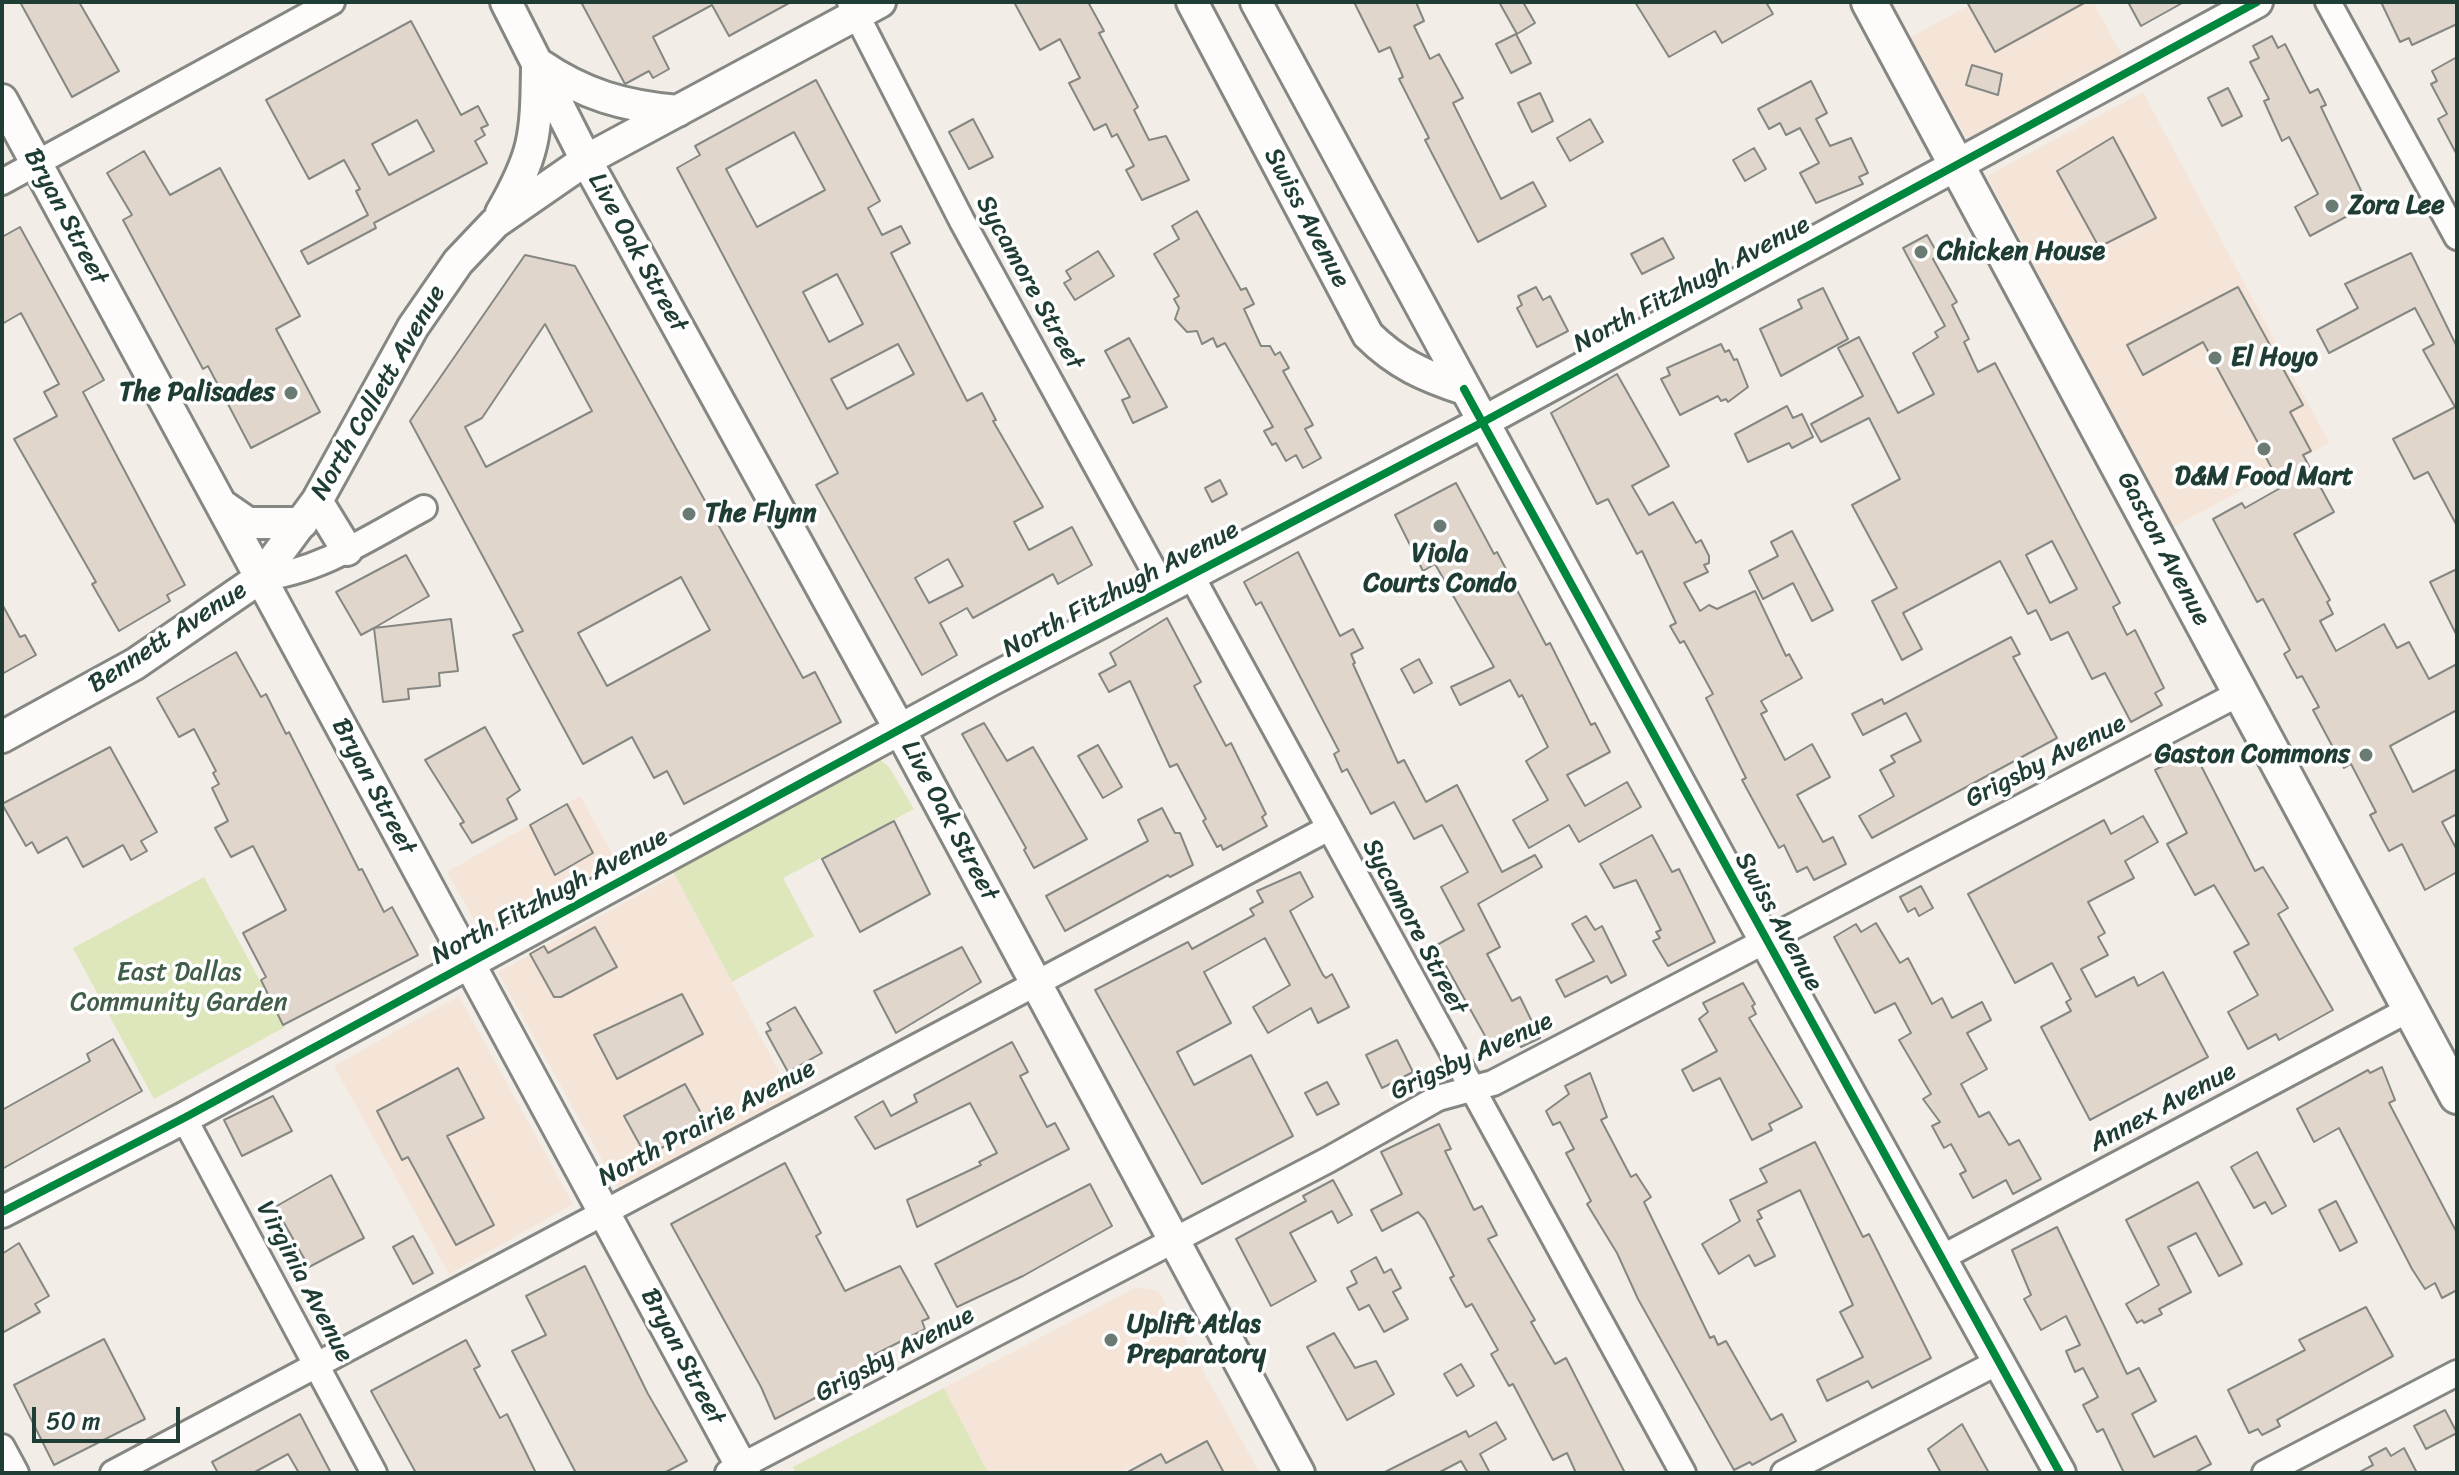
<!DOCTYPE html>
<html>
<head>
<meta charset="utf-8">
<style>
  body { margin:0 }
  #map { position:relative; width:2459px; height:1475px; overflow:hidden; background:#f3ede7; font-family:Sriracha,sans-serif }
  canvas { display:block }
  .frame { position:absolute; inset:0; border:4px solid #1f3d34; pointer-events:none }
  .scale { position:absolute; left:32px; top:1407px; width:148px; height:36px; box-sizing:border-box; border:4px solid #1f3d34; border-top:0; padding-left:10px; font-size:24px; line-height:28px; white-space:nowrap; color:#1f3d34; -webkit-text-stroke:6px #fff; paint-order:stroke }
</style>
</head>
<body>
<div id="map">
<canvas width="2459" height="1475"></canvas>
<div class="frame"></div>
<div class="scale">50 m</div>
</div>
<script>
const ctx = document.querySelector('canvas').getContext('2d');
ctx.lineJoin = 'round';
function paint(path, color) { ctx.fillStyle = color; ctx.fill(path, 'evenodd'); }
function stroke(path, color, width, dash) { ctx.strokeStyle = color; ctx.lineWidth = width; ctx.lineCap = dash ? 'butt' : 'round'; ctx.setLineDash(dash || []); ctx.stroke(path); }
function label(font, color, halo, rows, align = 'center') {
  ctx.font = font + ' Sriracha,sans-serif'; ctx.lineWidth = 7; ctx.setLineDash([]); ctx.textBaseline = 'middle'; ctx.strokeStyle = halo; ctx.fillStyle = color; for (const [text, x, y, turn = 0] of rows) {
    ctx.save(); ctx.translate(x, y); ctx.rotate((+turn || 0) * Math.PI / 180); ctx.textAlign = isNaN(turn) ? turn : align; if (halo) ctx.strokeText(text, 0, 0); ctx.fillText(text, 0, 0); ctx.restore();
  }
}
paint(new Path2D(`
  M1975 2H2093L2122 55 1968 140 1909 38Z
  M2143 92 2329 443 2173 527 1987 176Z
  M580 796 619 866 486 941 447 872Z
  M675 875 793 1098 630 1187H617L498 972Z
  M459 996 573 1204 449 1274 334 1066Z
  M1137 1287 1158 1291 1260 1473H1224L1207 1441 1166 1463 1161 1454 1117 1473H796L793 1467Z`), '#f4e5d8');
paint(new Path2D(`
  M871 760H880L889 767 914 809 783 878 814 936 732 982 671 868Z
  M204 877 285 1027 154 1099 73 948Z
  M944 1388 988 1473H796L793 1467Z`), '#dde7bb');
const building = new Path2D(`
  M20 2H79L119 71 72 97Z
  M581 2H791L729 36 712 5 653 37 669 69 653 78 649 71 625 84Z
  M1014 2H1088L1104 31 1099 33 1138 107 1134 110 1149 140 1166 136 1189 180 1142 200 1126 170 1134 166 1117 134 1112 137 1106 124 1094 130 1069 83 1080 78 1060 39 1040 50Z
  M1354 2H1416L1424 21 1414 26 1430 59 1439 54 1463 98 1453 103 1501 199 1533 182 1546 206 1478 242 1425 140 1429 138 1399 79 1403 77 1390 47 1379 52Z
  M1499 2H1523L1535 23 1517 34Z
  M1635 2H1766L1773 14 1722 43 1715 31 1669 57Z
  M1967 2H2086L1995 52Z
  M2128 2H2184L2141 26Z
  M2381 2H2457V24L2412 45 2409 38 2400 42Z
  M411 21 461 115 478 106 488 125 481 128 485 135 475 141 487 163 374 223 376 228 308 264 301 251 368 215 356 191 360 189 344 160 309 179 266 100ZM417 120 434 151 389 175 372 144Z
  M1516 34 1531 63 1511 73 1496 44Z
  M2272 36 2278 48 2285 44 2310 93 2318 89 2326 105 2321 107 2368 205 2310 236 2295 207 2318 194 2289 137 2282 141 2264 101 2269 99 2250 62 2259 58 2253 46Z
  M2457 57V155L2438 119 2447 114 2431 84 2437 81 2432 71Z
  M1972 65 2002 74 1998 95 1966 85Z
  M816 80 880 201 868 208 882 235 901 226 910 243 891 253 967 401 982 393 996 420 993 421 1043 507 1014 522 1029 550 1072 527 1092 565 1058 584 1053 574 973 618 967 608 940 623 957 655 922 675 816 485 838 473 677 168 700 155 695 146ZM794 132 825 190 757 227 726 169ZM837 274 863 324 829 342 803 292ZM898 344 914 374 847 409 831 379ZM948 559 963 586 929 603 915 578Z
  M1811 81 1827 113 1816 119 1830 146 1851 138 1868 173 1859 177 1863 184 1816 203 1800 173 1819 163 1800 128 1786 135 1780 123 1769 129 1758 109Z
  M2228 88 2242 116 2222 126 2208 98Z
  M1540 93 1553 121 1532 132 1518 103Z
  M973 119 993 157 969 169 949 132Z
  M1590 119 1603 142 1570 161 1557 138Z
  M2113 137 2156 218 2099 247 2057 171Z
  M1754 148 1766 169 1745 181 1733 160Z
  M144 151 170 195 220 168 300 316 276 329 320 412 251 448 208 366 203 369 123 220 132 215 107 173Z
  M1197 211 1241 290 1246 288 1254 304 1244 309 1261 346H1270L1275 355 1280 352 1289 368 1283 371 1313 425 1305 429 1321 458 1303 468 1296 455 1286 461 1276 443 1272 445 1264 431 1273 427 1225 343 1217 347 1213 338 1202 344 1197 331 1187 332 1175 319 1179 308 1174 299 1179 296 1154 254 1179 239 1172 226Z
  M20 227 104 380 83 392 185 585 167 595 170 601 119 631 92 584 96 582 14 439 57 416 44 392 59 384 21 313 2 324V237Z
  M1927 235 1939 256 1933 259 1957 302 1952 305 1969 339 1964 342 1978 372 1995 363 2120 603 2113 607 2127 635 2135 630 2164 688 2155 693 2162 705 2131 722 2105 673 2092 679 2068 632 2051 640 2036 610 2028 614 2000 561 1903 613 1922 649 1902 660 1872 601 1897 588 1852 505 1900 479 1869 418 1821 442 1811 424 1863 396 1838 348 1859 337 1898 413 1934 394 1913 353 1938 337 1935 332 1945 326 1903 248ZM2052 541 2077 589 2050 603 2026 555Z
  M1663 238 1674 258 1642 274 1631 254Z
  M1098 251 1114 276 1075 300 1064 283 1071 279 1066 271Z
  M2411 253 2457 347V526L2428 472 2414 479 2393 439 2455 407 2423 350 2434 344 2415 308 2329 353 2317 330 2358 308 2345 284Z
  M525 255 575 266 803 678 815 672 841 722 684 804 667 771 654 778 632 737 583 764 513 635 523 631 410 421ZM545 324 592 411 486 467 465 427 482 418ZM681 577 710 630 607 686 578 633Z
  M1536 287 1543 300 1550 296 1568 331 1537 347 1517 308 1522 305 1518 296Z
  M2238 287 2303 405 2290 412 2311 451 2303 455 2334 512 2294 534 2330 600 2327 602 2333 614 2320 621 2336 651 2384 624 2397 648 2409 642 2429 679 2457 664V710L2390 746 2413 792 2457 769V814L2442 822 2457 850V872L2425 890 2402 844 2389 851 2370 815 2376 812 2351 764 2344 768 2313 710 2319 707 2302 676 2297 678 2284 654 2290 650 2263 599 2257 602 2213 519 2242 503 2245 508 2282 487 2203 342 2143 375 2127 345Z
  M1823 288 1848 339 1781 376 1760 329 1802 308 1798 300Z
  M1129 338 1167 407 1133 423 1122 400 1130 397 1105 351Z
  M1721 344 1725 352 1729 350 1734 360 1737 359 1748 387 1728 402 1726 399 1721 401 1718 396 1680 415 1661 379 1670 375 1667 368Z
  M1617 374 1669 466 1632 486 1649 515 1673 502 1696 543 1701 540 1709 556V563L1704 565 1708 572 1684 583 1700 611 1709 605 1717 609 1755 591 1786 656 1789 654 1802 678 1761 701 1767 711 1761 714 1785 760 1812 744 1830 777 1797 795 1823 842 1833 837 1846 864 1814 880 1807 867 1797 872 1784 845 1779 848 1742 780 1746 778 1706 698 1713 694 1684 641 1680 643 1670 626 1676 623 1642 551 1637 554 1608 499 1597 504 1551 413Z
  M1787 406 1793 418 1802 414 1813 437 1792 448 1789 443 1748 462 1735 434Z
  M1220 480 1227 494 1212 502 1205 488Z
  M1456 483 1494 554 1497 552 1546 645 1550 643 1591 725 1595 723 1610 752 1567 775 1585 806 1627 782 1641 807 1579 842 1569 825 1529 848 1513 820 1548 800 1526 761 1548 747 1522 695 1519 697 1510 680 1460 705 1451 687 1494 667 1435 564 1423 571 1395 515Z
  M1792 531 1833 610 1812 621 1793 583 1763 599 1749 571 1778 556 1771 542Z
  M1298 552 1340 636 1353 629 1363 648 1351 654 1355 663 1353 664 1398 763 1404 760 1426 802 1457 785 1502 872 1535 855 1542 867 1478 904 1500 947 1487 954 1512 1001 1520 997 1540 1038 1521 1047 1518 1040 1494 1052 1435 946 1464 930 1441 887 1468 872 1442 825 1414 839 1394 802 1371 814 1347 769 1342 772 1334 754 1339 751 1261 602 1256 605 1244 582Z
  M406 555 429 596 374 628 451 619 458 671 439 673 440 686 408 689 409 699 383 702 374 628 361 635 336 592Z
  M2457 569V636L2430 582Z
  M2 604 20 637 25 635 36 655 2 674Z
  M1167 618 1201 682 1194 686 1226 746 1231 743 1266 814 1262 817 1267 826 1223 850 1221 845 1217 847 1203 821 1206 819 1177 764 1170 767 1130 681 1109 692 1099 674 1116 665 1110 653Z
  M2011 637 2020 654 2013 657 2057 738 1872 838 1859 816 1894 796 1880 770 1895 762 1891 756 1921 741 1906 713 1863 735 1852 714 1882 699 1884 704Z
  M236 652 261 697 266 694 286 734 289 732 359 870 362 869 384 912 392 907 418 955 283 1025 261 980 266 977 243 933 286 910 253 846 231 857 215 828 228 821 212 788 219 784 213 773 216 771 194 729 179 737 157 698Z
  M1419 659 1432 683 1414 693 1401 669Z
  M984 723 1007 761 1033 747 1087 839 1034 868 1024 850 1026 848 962 734Z
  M485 727 520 790 507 799 517 819 472 843 460 824 464 822 425 760Z
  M1098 745 1122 787 1103 798 1078 756Z
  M110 747 157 832 141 841 147 851 131 860 123 845 83 867 67 837 38 853 32 842 26 846 2 804Z
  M2193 750 2255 871 2263 867 2288 908 2278 914 2333 1010 2279 1040 2276 1034 2248 1049 2228 1012 2258 995 2234 952 2249 944 2214 885 2195 895 2167 844 2187 833 2155 770Z
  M567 804 593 853 555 875 530 825Z
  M1162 808 1175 833H1180L1193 865 1170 877 1168 875 1065 931 1046 896 1148 841 1138 820Z
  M2143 816 2158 842 2125 861 2134 878 2088 902 2105 933 2098 937 2108 955 2081 969 2096 997 2134 977 2138 986 2163 972 2208 1057 2090 1120 2041 1027 2071 1011 2066 1002 2071 999 2052 963 2015 983 1968 894 2104 820 2111 834Z
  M894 821 930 894 860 932 822 859Z
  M1652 835 1672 872 1679 869 1715 942 1668 966 1653 941 1660 938 1656 932 1661 930 1636 880 1614 888 1600 864Z
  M1300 872 1313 897 1290 911 1323 975 1326 978 1332 974 1349 1007 1318 1023 1311 1008 1268 1033 1253 1007 1290 985 1265 938 1204 972 1231 1023 1177 1052 1194 1085 1251 1055 1293 1136 1202 1184 1095 990 1188 942 1192 949 1254 915 1250 909 1263 902 1257 891Z
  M1921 886 1933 908 1919 916 1915 908 1908 912 1900 897Z
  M1586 916 1595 930 1602 926 1626 975 1611 983 1607 976 1565 997 1556 980 1594 961 1572 924Z
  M1876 923 1900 963 1908 958 1932 1004 1942 998 1952 1018 1982 1002 1991 1020 1967 1033 1987 1069 1961 1084 1979 1117 1989 1112 2009 1145 2019 1140 2041 1179 2013 1194 2006 1180 1973 1198 1960 1174 1966 1171 1951 1144 1944 1148 1932 1126 1940 1122 1923 1099 1931 1094 1899 1040 1911 1033 1895 1003 1875 1013 1834 937 1856 924 1861 932Z
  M595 927 617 967 561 997H554L530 954 544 946 548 953Z
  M962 947 981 982 896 1033 874 991Z
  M1743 983 1755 1004 1752 1006 1756 1014 1749 1018 1802 1107 1769 1124 1772 1130 1752 1140 1720 1078 1693 1091 1682 1070 1717 1051 1699 1019 1708 1012 1703 1003Z
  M682 994 703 1034 617 1079 594 1035Z
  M795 1007 822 1053 788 1072 766 1032 771 1030 767 1023Z
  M113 1039 142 1091 2 1169V1110L90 1061 87 1054Z
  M1397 1040 1413 1072 1382 1088 1366 1055Z
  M1012 1042 1028 1072 1020 1076 1047 1127 1055 1123 1069 1149 917 1227 907 1200 981 1165 979 1162 997 1153 970 1103 875 1149 855 1117 883 1101 891 1116 917 1102 914 1095Z
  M2382 1067 2395 1100 2389 1103 2457 1233V1290L2442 1298 2435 1283 2425 1289 2412 1269 2339 1128 2314 1142 2297 1109 2368 1070 2370 1073Z
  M458 1068 484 1118 447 1136 494 1225 456 1245 408 1157 402 1160 377 1111Z
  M1590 1073 1607 1117 1601 1120 1631 1177 1636 1174 1651 1197 1644 1202 1710 1338 1714 1336 1718 1345 1726 1341 1771 1420 1782 1414 1796 1441 1752 1465 1750 1462 1734 1470 1638 1299 1617 1253 1587 1204 1591 1201 1566 1153 1574 1149 1560 1122 1553 1125 1546 1111 1569 1094 1565 1086Z
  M1327 1082 1339 1104 1317 1115 1305 1093Z
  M685 1084 707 1124 646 1156 624 1116Z
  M273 1096 292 1131 242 1156 224 1120Z
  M1439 1124 1451 1149 1445 1151 1474 1210 1482 1206 1497 1235 1488 1239 1535 1320 1531 1322 1555 1364 1566 1358 1625 1473H1576L1567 1453 1553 1460 1513 1384 1509 1386 1491 1354 1498 1350 1472 1304 1466 1307 1450 1278 1454 1276 1425 1220 1418 1212 1382 1231 1371 1210 1402 1194 1381 1152Z
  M1815 1142 1863 1237 1869 1234 1931 1358 1872 1388 1868 1381 1827 1401 1817 1380 1863 1357 1840 1312 1853 1305 1800 1190 1758 1211 1762 1218 1757 1220 1775 1256 1755 1266 1749 1255 1719 1274 1702 1244 1740 1221 1730 1200 1767 1182 1760 1169Z
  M2257 1152 2286 1206 2272 1214 2265 1202 2254 1208 2231 1167Z
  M785 1163 821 1233 816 1236 845 1291 900 1266 929 1318 922 1321 925 1329 872 1356 876 1366 775 1419 761 1387 671 1224Z
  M331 1175 364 1238 309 1267 275 1207Z
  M1333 1180 1352 1215 1338 1223 1332 1211 1290 1233 1316 1281 1271 1306 1236 1239 1306 1201 1303 1196Z
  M2198 1182 2242 1264 2219 1276 2196 1233 2168 1247 2191 1292 2159 1309 2162 1314 2144 1323 2142 1320 2137 1323 2126 1304 2159 1285 2126 1220Z
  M1090 1184 1112 1226 1023 1276 957 1307 935 1264Z
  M2336 1201 2357 1242 2340 1251 2319 1210Z
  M2057 1227 2127 1374 2139 1368 2156 1401 2132 1414 2154 1457 2196 1436 2211 1464 2194 1473H2124L2103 1429 2097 1432 2083 1405 2098 1397 2083 1368 2075 1372 2066 1351 2080 1345 2066 1316 2041 1330 2024 1299 2031 1295 2012 1250Z
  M413 1236 433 1273 413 1284 393 1247Z
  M19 1243 49 1296 35 1304 40 1312 2 1333V1254Z
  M1376 1257 1384 1273 1391 1269 1401 1288 1393 1292 1408 1319 1384 1332 1369 1305 1359 1310 1347 1288 1357 1283 1351 1271Z
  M585 1266 648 1394 687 1461 664 1473H576L512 1351 546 1335 526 1296Z
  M2366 1307 2393 1356 2277 1420 2280 1426 2262 1435 2258 1429 2249 1433 2228 1390 2305 1350 2299 1340Z
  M1334 1333 1355 1368 1376 1361 1394 1394 1347 1420 1307 1347Z
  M104 1339 145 1419 54 1465 14 1385Z
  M466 1340 480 1366 474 1369 500 1418 507 1414 536 1473H416L371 1391Z
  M1461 1364 1474 1386 1457 1396 1444 1374Z
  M2445 1410 2457 1433 2426 1449 2414 1426Z
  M300 1414 331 1473H299L288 1454 253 1473H218L212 1462Z
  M1496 1422 1506 1439 1480 1454 1490 1473H1468L1461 1461 1438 1473H1383L1466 1431 1469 1437Z
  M1962 1424 1989 1473H1941L1928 1449Z
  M1207 1441 1224 1473H1126L1161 1454 1166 1463Z
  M2386 1448 2391 1456 2404 1448 2417 1473H2358L2373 1465 2369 1457Z`);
paint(building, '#e1d6cc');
stroke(building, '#848782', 2);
const minor = new Path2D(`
  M850 2 962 221 1164 589
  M2328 2 2457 237
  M2 182 332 2
  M1191 575 1683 1473
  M260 578C320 572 372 536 424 508
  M184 1118 374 1473
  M1943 1257 2410 1009
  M2 1447 16 1473
  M113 1473 1329 828
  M728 1473 1328 1160 1438 1098 1493 1083 2240 693
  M1784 1473 2000 1361
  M2265 1473 2457 1373`);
const tertiary = new Path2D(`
  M506 2 586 160 900 730 1299 1473
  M1192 2 1368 335C1397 364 1425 376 1464 389
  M1256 2 1765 941 2060 1473
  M539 64C584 95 624 106 678 111
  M2 100 745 1473
  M501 213C535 154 536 136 537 69
  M317 501 347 550
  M222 505 248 523H302
  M2 737 135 664 260 578 317 501 413 327 458 262 495 223 586 160 880 2
  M2 1212 184 1118 991 680 1483 422 2257 2`);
const secondary = new Path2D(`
  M1869 2 2457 1096`);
stroke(minor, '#848782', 30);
stroke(tertiary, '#848782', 36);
stroke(secondary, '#848782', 40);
stroke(minor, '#fdfcfb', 24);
stroke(tertiary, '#fdfcfb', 30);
stroke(secondary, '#fdfcfb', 34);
stroke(new Path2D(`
  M1464 389 2060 1473
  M2 1212 184 1118 991 680 1483 422 2257 2`), '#00873e', 8);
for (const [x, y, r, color] of [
  [2332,206,8,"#697b73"],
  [1921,252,8,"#697b73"],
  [2215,358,8,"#697b73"],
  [291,393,8,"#697b73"],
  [2264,449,8,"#697b73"],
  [689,514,8,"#697b73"],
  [1440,526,8,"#697b73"],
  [2366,755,8,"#697b73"],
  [1111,1340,8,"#697b73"]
]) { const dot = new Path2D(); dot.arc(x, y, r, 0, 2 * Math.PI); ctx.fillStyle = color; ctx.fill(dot); stroke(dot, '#fff', 3); }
label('bold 26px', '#1f3d34', '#fff', [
  ["Zora Lee",2348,206],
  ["Chicken House",1937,252],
  ["El Hoyo",2231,358],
  ["The Palisades",275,393,"right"],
  ["D&M Food Mart",2264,477,"center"],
  ["The Flynn",705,514],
  ["Viola",1440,554,"center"],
  ["Courts Condo",1440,584,"center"],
  ["Gaston Commons",2350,755,"right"],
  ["Uplift Atlas",1127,1325],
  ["Preparatory",1127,1355]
], 'left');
label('26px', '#1f3d34', '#fff', [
  ["Bryan Street",65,217,62],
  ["Swiss Avenue",1306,218,62],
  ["Live Oak Street",637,253,61],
  ["Sycamore Street",1029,283,61],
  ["North Fitzhugh Avenue",1692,285,-28],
  ["North Collett Avenue",379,393,-60],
  ["Gaston Avenue",2163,549,62],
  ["North Fitzhugh Avenue",1121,590,-28],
  ["Bennett Avenue",168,638,-33],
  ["Grigsby Avenue",2046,762,-27],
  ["Bryan Street",373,787,62],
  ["Live Oak Street",949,821,62],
  ["North Fitzhugh Avenue",550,897,-28],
  ["Swiss Avenue",1778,922,61],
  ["Sycamore Street",1414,927,62],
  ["Grigsby Avenue",1472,1057,-25],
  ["Annex Avenue",2163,1108,-28],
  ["North Prairie Avenue",707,1124,-28],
  ["Virginia Avenue",304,1282,62],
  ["Grigsby Avenue",895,1355,-28],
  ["Bryan Street",682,1357,62]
]);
label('26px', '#415e48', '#fff', [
  ["East Dallas",179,973],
  ["Community Garden",179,1003]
]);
</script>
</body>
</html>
